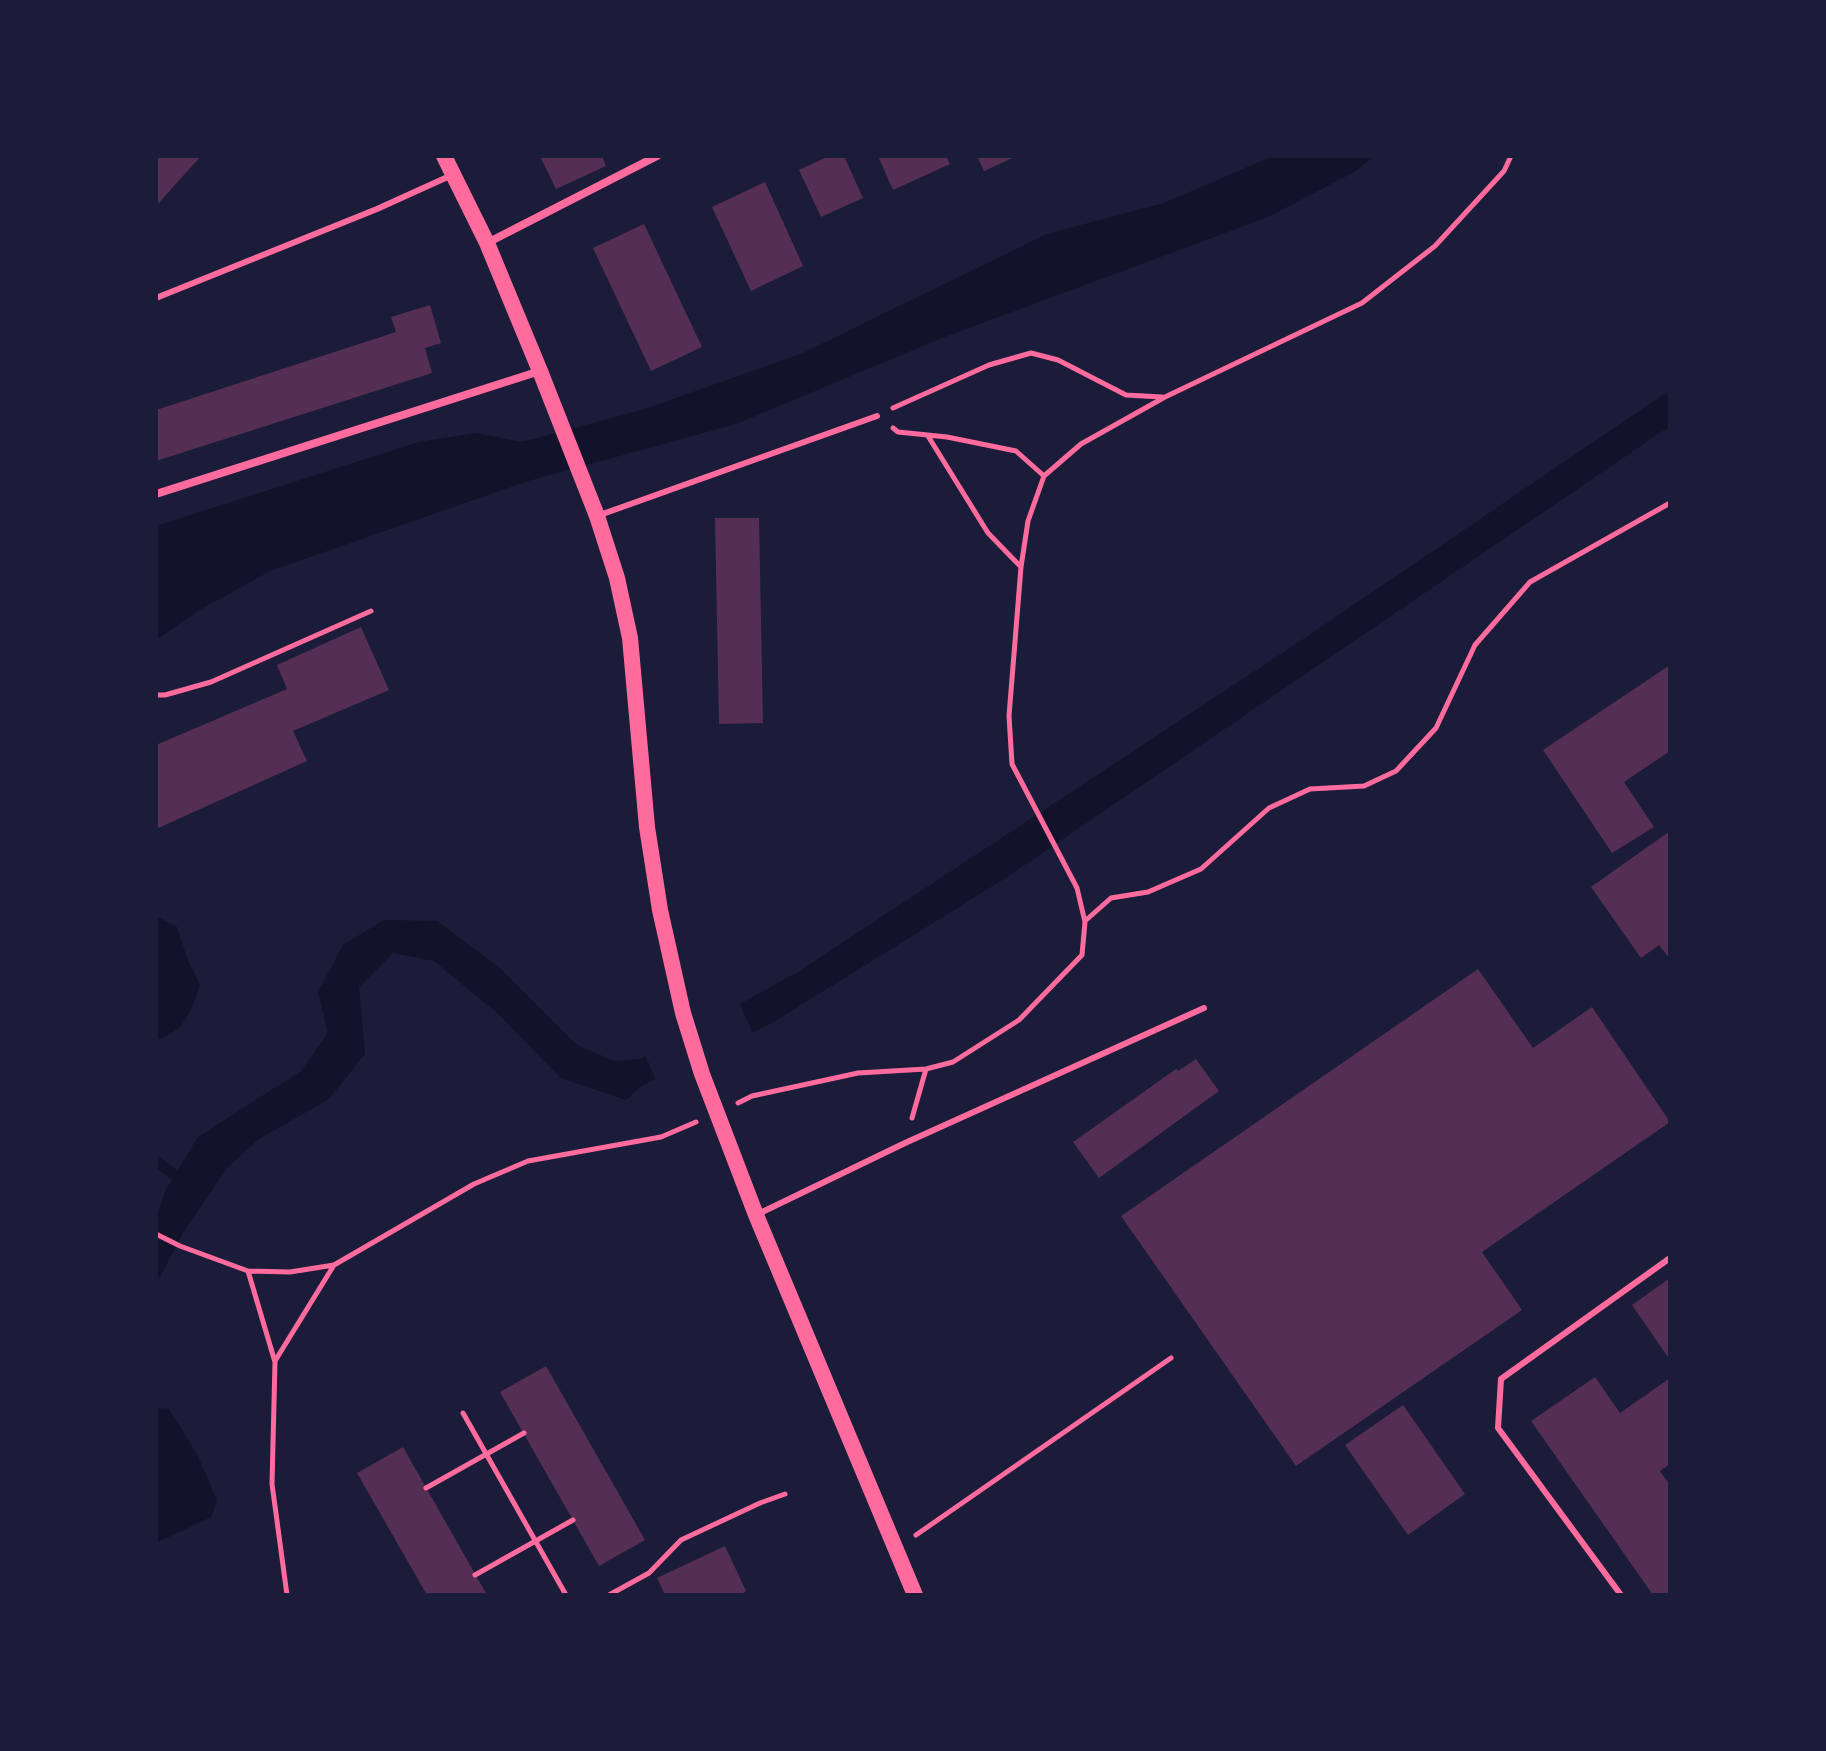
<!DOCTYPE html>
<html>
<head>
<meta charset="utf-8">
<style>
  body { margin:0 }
  #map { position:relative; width:1826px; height:1751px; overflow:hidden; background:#1b1b3a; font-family:Figtree,sans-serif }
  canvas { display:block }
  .frame { position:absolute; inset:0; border:158px solid #1b1b3a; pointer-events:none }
</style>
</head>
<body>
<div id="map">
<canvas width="1826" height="1751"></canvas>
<div class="frame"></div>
</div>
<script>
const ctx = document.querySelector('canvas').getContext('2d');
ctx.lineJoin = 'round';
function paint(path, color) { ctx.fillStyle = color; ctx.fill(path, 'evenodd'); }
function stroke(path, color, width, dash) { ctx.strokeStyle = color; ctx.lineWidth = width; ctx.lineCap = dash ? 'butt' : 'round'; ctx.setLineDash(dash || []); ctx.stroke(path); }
paint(new Path2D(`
  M1273 156H1375L1354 172 1268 217 942 338 736 424 528 481 270 571 198 611 156 640V526L419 442 476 433 522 442 645 409 803 353 1047 234 1164 203Z
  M1670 390V426L1007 877 772 1023 643 1085 626 1100 561 1078 496 1012 434 961 393 953 359 987 365 1054 329 1099 259 1139 228 1167 184 1231 156 1284V1219L165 1191 198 1137 301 1071 328 1033 318 992 343 945 384 920 437 921 500 968 577 1045 614 1061 640 1059 798 972 1299 642Z
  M156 916 177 927 187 958 200 985C192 1011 184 1032 156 1040Z
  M156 1408 169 1409 198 1456 217 1501 211 1517 156 1543Z`), '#12122b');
paint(new Path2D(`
  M738 1000 754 1036 657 1083 644 1052Z`), '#1b1b3a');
stroke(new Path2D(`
  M156 1161 186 1184`), '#12122b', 11);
paint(new Path2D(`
  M156 156H201L156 206Z
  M540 156H602L606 166 556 189Z
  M829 156H844L863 198 821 217 799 170Z
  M878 156H946L950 164 893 190Z
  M977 156H1017L984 171Z
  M765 182 803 266 751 291 712 207Z
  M644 224 702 347 651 371 593 248Z
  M430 305 441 343 425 348 432 373 156 461V410L396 332 391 317Z
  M715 518H759L763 723 719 724Z
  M361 627 389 690 293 731 307 761 156 829V745L287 689 277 665Z
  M1670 665V751L1624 782 1654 827 1612 853 1543 750Z
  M1670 831V959L1659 945 1641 958 1591 887Z
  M1478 969 1533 1048 1592 1007 1670 1122 1482 1252 1522 1310 1296 1466 1121 1216Z
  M1196 1059 1219 1091 1099 1178 1073 1142 1176 1069 1178 1071Z
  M1670 1278V1360L1632 1305Z
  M546 1366 645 1540 599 1566 500 1392Z
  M1595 1377 1620 1413 1670 1378V1464L1660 1471 1670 1485 1669 1595H1653L1531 1421Z
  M1403 1405 1465 1494 1408 1535 1345 1445Z
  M403 1447 487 1595H427L357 1473Z
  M725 1546 746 1591 741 1595H665L657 1578Z`), '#542f53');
stroke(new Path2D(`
  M893 408 989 365 1031 353 1058 360 1126 395 1162 397
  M893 428 898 432 947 437 1016 451 1044 476
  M928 436 988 533 1021 567
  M156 695H165L211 682 371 611
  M1085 921 1111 898 1148 892 1201 869 1269 808 1310 789 1364 786 1396 771 1436 728 1475 645 1530 582 1670 503
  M738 1103 752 1096 858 1073 926 1069 953 1062 1019 1020 1082 955 1085 922 1077 888 1012 764 1009 716 1021 567 1028 521 1044 476 1081 444 1165 397 1362 303 1435 246 1504 171 1511 156
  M912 1118 926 1069
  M156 1234 180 1246 248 1271 290 1272 334 1265 474 1184 528 1161 661 1137 696 1122
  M248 1271 275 1362 272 1484 287 1595
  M275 1361 334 1265
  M463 1413 566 1595
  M426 1488 524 1433
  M916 1535 1171 1358
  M475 1575 573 1520
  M609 1595 649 1573 681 1540 760 1503 785 1494`), '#ff6b9d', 5);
stroke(new Path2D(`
  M156 298 377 209 452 175
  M597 516 877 416
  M756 1215 905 1143 1204 1008
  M1621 1595 1498 1428 1501 1379 1670 1258`), '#ff6b9d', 6);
stroke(new Path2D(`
  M487 243 657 156
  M156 494 540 371`), '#ff6b9d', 8);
stroke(new Path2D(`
  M444 156 487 243 540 371 597 516 617 578 630 638 647 827 660 910 683 1013 702 1074 756 1215 915 1595`), '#ff6b9d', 16);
</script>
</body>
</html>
